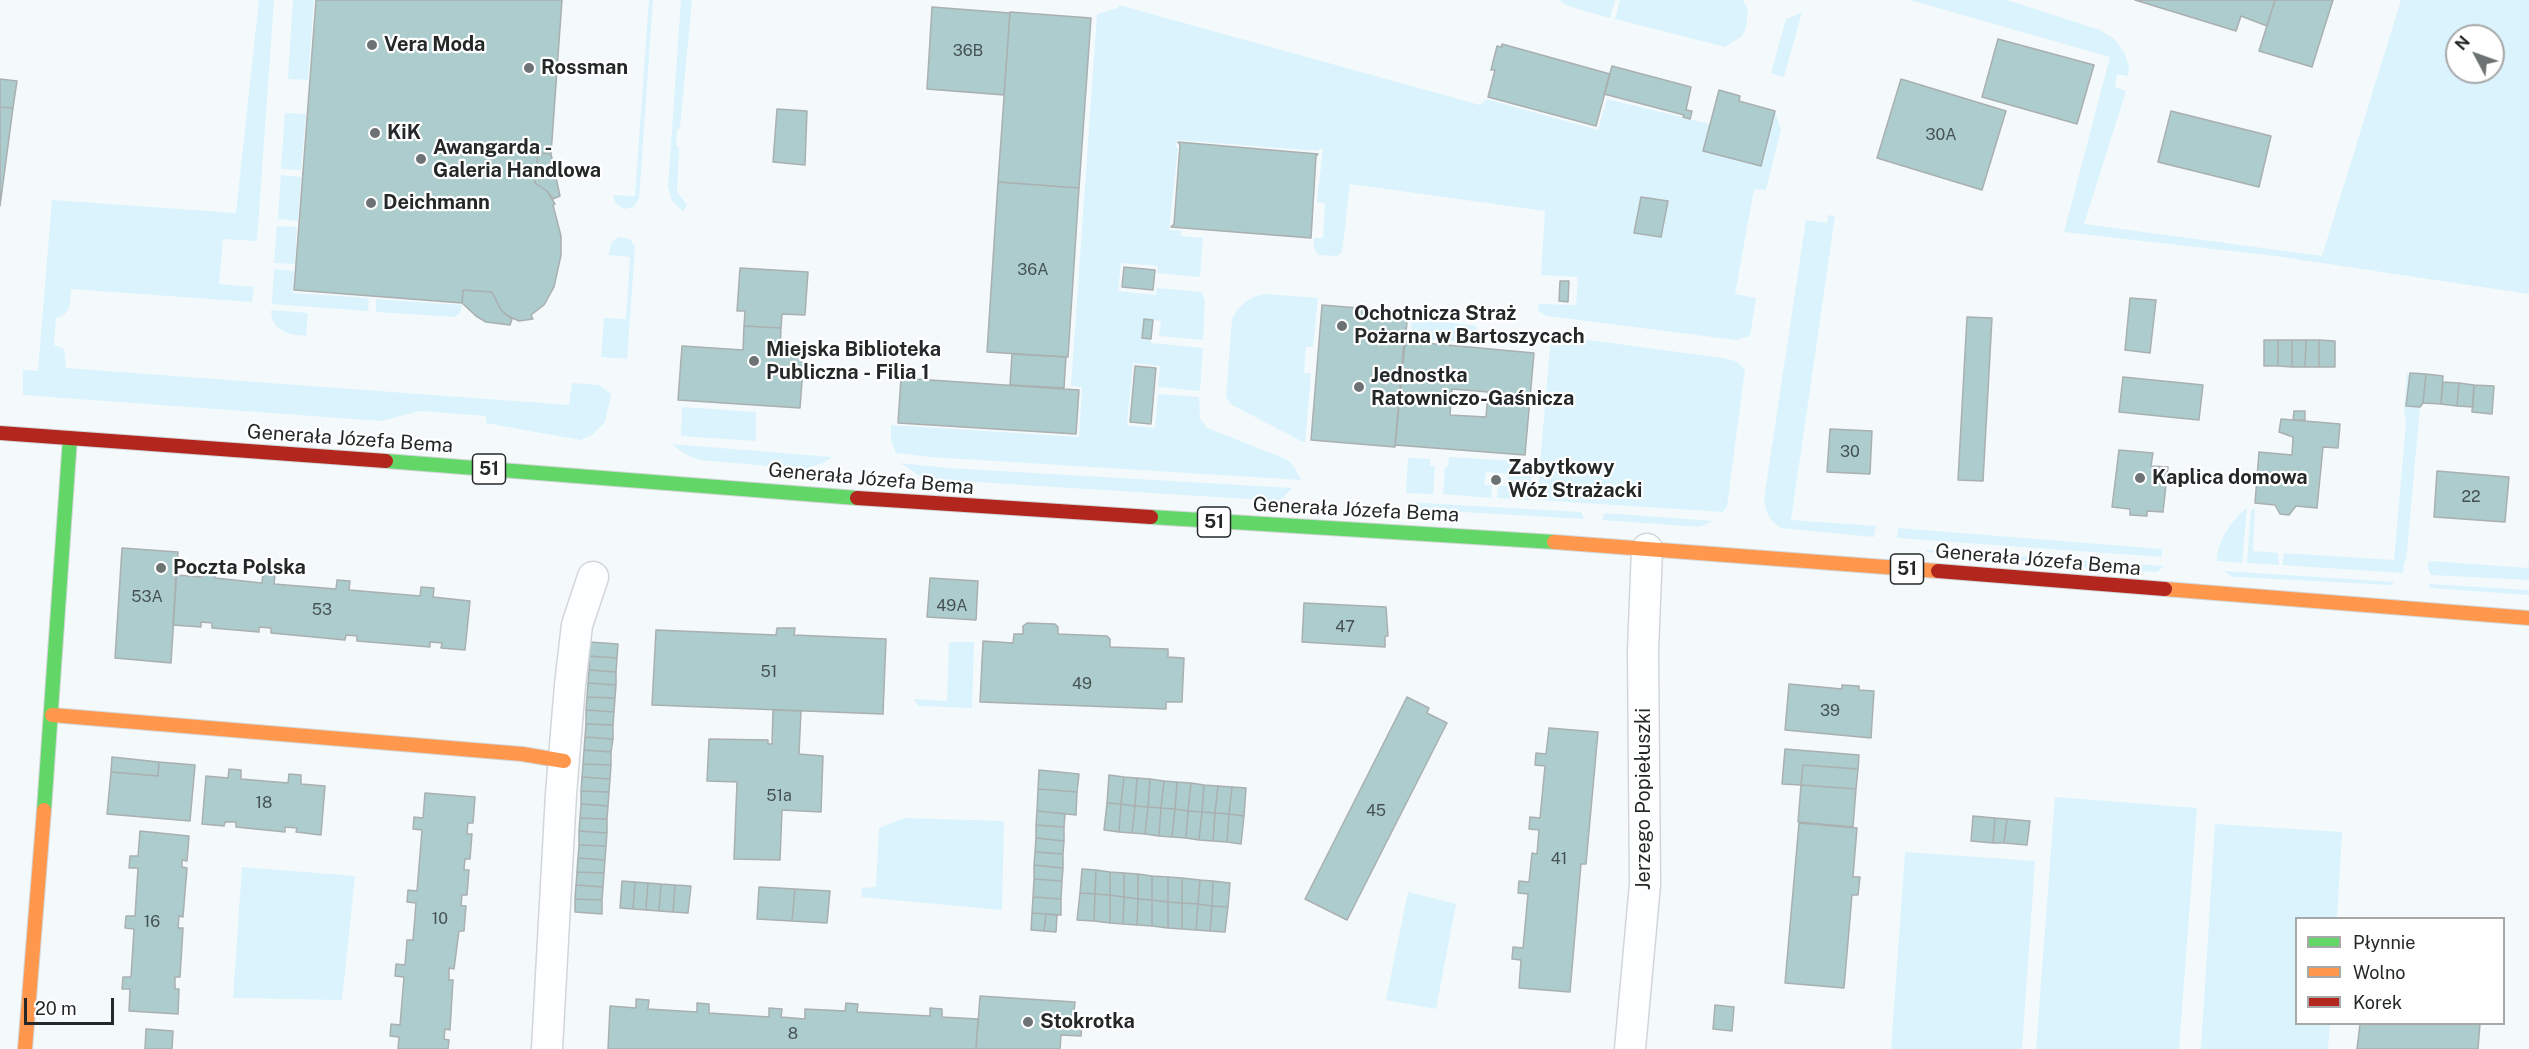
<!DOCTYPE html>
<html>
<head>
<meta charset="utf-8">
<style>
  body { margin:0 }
  #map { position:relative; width:2529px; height:1049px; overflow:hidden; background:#f4fafc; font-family:"Public Sans",sans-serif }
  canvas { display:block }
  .legend { position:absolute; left:2295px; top:917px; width:210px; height:108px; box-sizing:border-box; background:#fff; border:2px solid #a7a9a9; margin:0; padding:8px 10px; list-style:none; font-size:18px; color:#242829 }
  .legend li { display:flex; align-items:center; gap:12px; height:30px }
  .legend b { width:30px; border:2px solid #a7a9a9 }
  .north { position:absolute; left:2445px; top:24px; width:60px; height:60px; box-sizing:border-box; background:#fff; border:2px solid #a7a9a9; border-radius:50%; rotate:311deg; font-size:16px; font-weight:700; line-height:24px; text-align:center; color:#242829 }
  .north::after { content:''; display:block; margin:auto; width:21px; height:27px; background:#6d7273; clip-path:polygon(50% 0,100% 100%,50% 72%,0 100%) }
  .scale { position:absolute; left:24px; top:998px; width:90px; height:27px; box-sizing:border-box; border:3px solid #242829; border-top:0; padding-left:8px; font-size:18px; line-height:21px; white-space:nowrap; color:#242829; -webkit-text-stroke:4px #fff; paint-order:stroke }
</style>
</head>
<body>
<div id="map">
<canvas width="2529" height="1049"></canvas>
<ul class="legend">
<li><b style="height:8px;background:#63d668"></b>Płynnie</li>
<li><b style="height:8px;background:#ff974d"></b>Wolno</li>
<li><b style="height:8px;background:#b3261e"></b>Korek</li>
</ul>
<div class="north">N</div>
<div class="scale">20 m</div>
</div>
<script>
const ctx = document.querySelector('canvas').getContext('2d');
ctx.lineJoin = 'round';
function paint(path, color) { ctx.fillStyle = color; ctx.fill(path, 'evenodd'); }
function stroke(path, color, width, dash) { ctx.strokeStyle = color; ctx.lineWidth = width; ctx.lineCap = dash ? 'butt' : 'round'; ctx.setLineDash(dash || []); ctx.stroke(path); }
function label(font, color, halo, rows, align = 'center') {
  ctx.font = font + ' "Public Sans",sans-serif'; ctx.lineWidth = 4.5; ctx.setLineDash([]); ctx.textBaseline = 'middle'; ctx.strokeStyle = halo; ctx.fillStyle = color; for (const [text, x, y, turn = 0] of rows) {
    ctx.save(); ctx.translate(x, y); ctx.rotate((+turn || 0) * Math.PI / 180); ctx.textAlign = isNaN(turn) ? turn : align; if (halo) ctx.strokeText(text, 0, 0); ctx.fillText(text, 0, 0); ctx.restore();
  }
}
paint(new Path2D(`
  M259 0H274L257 241 223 239 219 284 254 287 252 302 71 289C70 303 72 314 56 318L54 345 64 349 66 368 569 405 572 383 599 385 611 394 605 422 592 435 580 440 486 423V416L420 411 381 421 23 395V370L38 371 52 200 236 213Z
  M293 0H314L308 80 288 79Z
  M649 0H653L639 199 633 207 624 209 615 203 613 195 635 196Z
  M681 0H692L680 128 677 130 676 145 679 148 677 192 687 205 683 211 672 201 668 187Z
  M1559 0H1615L1610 18 1568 6Z
  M1620 0H1743L1748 10 1746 28 1742 36 1725 47 1615 19Z
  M1910 0H2007L2100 30 2114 39 2124 52 2129 67 2128 76 2117 74 2115 87 2126 91 2084 224 2322 256 2401 0H2529V294L2275 256 2064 232 2110 57ZM2457 36H2493V72H2457Z
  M1119 5 1480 105 1486 99 1598 130 1607 99 1710 124 1704 151 1760 166 1775 111 1781 130 1766 190 1754 189 1735 294 1756 298 1750 336 1736 340 1547 316 1538 311 1539 304 1576 305 1578 277 1541 275 1545 211 1350 184 1342 252 1337 256 1319 255C1314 250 1313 245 1314 238H1323L1325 203 1317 202 1323 149H1319L1318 151 1177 140 1176 147 1178 148 1169 230 1181 231V236L1203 238 1200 277 1157 273 1158 266 1121 263 1118 291 1156 295 1157 288 1201 292 1205 300 1203 340 1159 336 1161 321 1144 319 1142 338 1151 339V343L1203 348 1200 391 1158 387 1160 366 1133 363 1127 425 1155 428 1158 394 1199 397 1200 418 1207 428 1286 459 1293 465 1301 480 930 457 896 453 891 440V425L1079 437 1082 387 1071 386 1097 14 1118 8Z
  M1802 12 1784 77 1771 73 1786 19Z
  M285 113 306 114 301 170 281 169Z
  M281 175 301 177 298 221 278 219Z
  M1828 215 1835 216 1791 520 1876 526 1874 537 1781 528C1769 521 1766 512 1764 499L1806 220 1827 223Z
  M277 226 297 227 295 264 274 263Z
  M619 237 630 239 635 247 627 359 601 357 604 318 626 319 630 257 608 255 612 242Z
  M274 269 294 271 293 293 367 298 369 300 368 311 272 304Z
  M1266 294 1318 298 1313 347H1306L1304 373H1311L1305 443 1232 405 1226 397 1232 319C1238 305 1251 296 1266 294Z
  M376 299 462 305 460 313 455 317 376 312Z
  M271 310 308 313 306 336C288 334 272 332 271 310Z
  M1412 318 1477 326 1476 343 1410 338Z
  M1551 335 1723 358 1735 361 1745 369 1727 506 1723 512 1537 500Z
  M2407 373H2410L2406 406 2420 407 2406 562H2404L2403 573 2282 565 2284 553 2394 560 2406 424 2404 407Z
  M682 407 756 412V441L681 436Z
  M671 444 832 457 823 463 805 469 700 460 685 454Z
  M1449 457 1532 462 1530 500 1497 498 1498 486H1507L1508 474 1486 472 1484 485H1492L1491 498 1443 494 1445 467H1448Z
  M1408 458 1430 459V466H1435L1433 494 1406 493Z
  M900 463 948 468 1292 488 1280 501 943 480 922 477Z
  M1406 502 1581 512 1584 519 1410 509Z
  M2247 508 2242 563 2217 561C2217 542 2232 519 2247 508Z
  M2255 508 2253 551 2278 553 2279 565 2247 563 2251 510Z
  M1605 513 1714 521 1699 527 1602 520Z
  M1898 528 2162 549V557L1897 538Z
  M1927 550 2164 566 2157 572 2100 569 1953 553 1949 554 1926 552Z
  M2529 555V580L2431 575 2428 569V563L2430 561 2528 568Z
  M2224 571 2395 582 2390 585 2237 577H2232Z
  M2428 584 2529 590V595L2431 588Z
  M949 642H974L972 708 918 706 914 699 947 701Z
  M2055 797 2197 808 2179 1049H2036Z
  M904 818 1004 821 1002 910 861 897 862 888 876 887 879 828Z
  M2215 824 2342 832 2337 918H2296V1024H2330L2328 1049H2201Z
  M1905 852 2035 861 2022 1049H1891Z
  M242 867 355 876 342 1000 233 998Z
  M1408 892 1456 904 1436 1009 1386 1000Z`), '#daf3fd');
const building = new Path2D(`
  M316 0H562L551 154 538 153 535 183 547 191 555 204 553 205 561 236V255L554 287 544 305 531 315 533 319 519 321 508 316 501 310 492 292 463 290 462 303 294 290Z
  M2135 0H2275L2267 26 2241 16 2236 31Z
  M2275 0H2333L2312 67 2259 51Z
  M932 7 1010 13 1004 95 927 89Z
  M1010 12 1091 18 1079 188 998 182Z
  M1998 39 2094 65 2077 124 1982 97Z
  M1502 44 1610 74 1596 126 1488 97 1495 70H1491L1497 46 1502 47Z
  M1612 66 1691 87 1686 110 1692 111 1690 119 1683 117 1684 115 1604 94Z
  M0 79 17 81 13 108 0 107Z
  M1901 79 2006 111 1982 190 1877 158Z
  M1719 90 1740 96 1739 101 1775 111 1761 166 1703 151Z
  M0 107 13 108 0 206Z
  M777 109 807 111 805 165 773 162Z
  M2171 111 2271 136 2259 187 2158 162Z
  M1178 142 1318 154 1316 156 1311 238 1171 227 1174 224 1180 145Z
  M538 153 551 154 560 196 553 199 547 191 535 183Z
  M998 182 1079 188 1068 357 987 352Z
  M1641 197 1668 201 1661 237 1634 233Z
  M1124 267 1155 270 1153 290 1122 287Z
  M740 268 808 272 805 315 782 314 781 328 744 326 745 311H737Z
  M1560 281H1569L1568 302 1559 301Z
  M463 290 492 292 501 310 512 319 510 325 486 322 476 316 462 303Z
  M2130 298 2156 300 2150 353 2125 350Z
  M1322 305 1408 312 1395 447 1311 440Z
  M1967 317 1992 318 1983 481 1958 480Z
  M1144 319 1153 320 1151 339 1142 338Z
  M744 326 781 328 780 353 804 355 800 408 678 400 682 346 743 350Z
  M2264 340H2278V366H2264Z
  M2278 340H2292V367L2278 366Z
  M2292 340H2306L2305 367H2292Z
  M2306 340H2319V367H2305Z
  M2319 340 2335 341V367H2319Z
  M1404 341 1534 353 1525 455 1395 445ZM1452 389 1488 392 1486 417 1450 415Z
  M1012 354 1066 357 1064 388 1010 385Z
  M1135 366 1156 368 1151 424 1130 422Z
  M2410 373 2426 374 2423 403 2420 407 2406 406Z
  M2426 374 2443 376 2441 404 2423 403Z
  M2123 377 2203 385 2199 420 2119 412Z
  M901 378 1079 390 1076 434 898 423Z
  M2443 382 2459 383 2457 406 2441 404Z
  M2459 383 2474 385 2473 407 2457 406Z
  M2474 385 2494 386 2492 414 2472 412Z
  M2294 411H2305V420H2293Z
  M2281 419 2340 424 2338 448 2323 447 2317 508 2296 506 2289 515 2280 514 2275 505 2255 503 2259 452 2292 455 2293 437 2279 432Z
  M1830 429 1872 431 1870 474 1827 472Z
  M2119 450 2153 453 2151 466 2168 467 2163 512 2147 511V516L2130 515V509L2112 507Z
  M2437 471 2509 477 2505 522 2434 517Z
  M122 548 178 552 171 663 115 658Z
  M203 569 216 570 215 578 262 583 263 573 275 574 274 584 336 589 337 580 350 581 349 590 420 596 421 587 434 588 433 597 470 601 465 650 441 648 442 643 430 642V647L357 641V636L346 635 345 640 271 633V628L259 627V632L212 628V623L201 622V627L173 625 176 575 202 577Z
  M930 578 978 581 976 620 927 617Z
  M1304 603 1386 607 1388 636H1385V647L1302 642Z
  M1027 623 1055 624 1058 627V634L1107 636 1110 639V647L1168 649V657L1184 658 1182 702H1166V709L980 702 983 641 1013 643 1014 634H1023V626Z
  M777 628H795L794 635 886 639 883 714 652 705 656 630 776 635Z
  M590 642 618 644 617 658 589 656Z
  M589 656 617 658 616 672 589 670Z
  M589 670 616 672V685L588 683Z
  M588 683 616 685 615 698 587 697Z
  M1789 684 1842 689V685L1859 686V690L1874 691 1871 738 1785 730Z
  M587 697 615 698 614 712 586 710Z
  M1407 697 1429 708 1427 713 1447 723 1347 920 1305 899Z
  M586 710 614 712 613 725 586 724Z
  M773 710 801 711 799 754 823 756 821 812 782 810 780 860 734 859 737 782 707 781 709 739 768 740V744H772Z
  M586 724 613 725V739L585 737Z
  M1549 728 1598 732 1586 864H1581L1570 992 1519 988 1521 960 1512 959 1513 947 1523 948 1528 894 1518 893 1519 881 1529 882 1532 853 1537 854 1539 830 1529 829 1530 817 1540 818 1545 766 1535 765 1536 753 1546 754Z
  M585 737 613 739 611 752 584 750Z
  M1785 749 1859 755 1858 769 1803 765 1801 785 1782 784Z
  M584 750 611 752V765L583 764Z
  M112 757 159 762 158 776 111 772Z
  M159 762 195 765 190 821 107 814 111 772 158 776Z
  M583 764 611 765 610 779 582 777Z
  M1803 765 1858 769 1856 789 1801 785Z
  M229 769 241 770V779L288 783 289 774 301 775V784L325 786 321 835 296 832 297 828 285 827V832L236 827V822H225L224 826 202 824 206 776 228 778Z
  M1039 770 1079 774 1077 792 1038 789Z
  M1109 775 1124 777 1121 804 1107 803Z
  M582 777 610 779 609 792 581 791Z
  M1124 777 1137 778 1135 806 1121 804Z
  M1137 778 1150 779 1148 807 1135 806Z
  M1150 779 1164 781 1161 808 1148 807Z
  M1164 781 1177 782 1175 809 1161 808Z
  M1177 782 1191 783 1188 811 1175 809Z
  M1191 783 1204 785 1202 812 1188 811Z
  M1204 785 1218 786 1215 813 1202 812Z
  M1801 785 1856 789 1853 827 1798 822Z
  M1218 786 1232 787 1229 814 1215 813Z
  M1232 787 1246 788 1244 816 1229 814Z
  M1038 789 1077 792 1076 815 1037 811Z
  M581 791 609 792 608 806 581 804Z
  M425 793 475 797 473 823H468L467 834H472L470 859H465L464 870H469L467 895H462L461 906H466L464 931H459L454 969 449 968V980H453L450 1030 445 1029 444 1039 449 1040 448 1049H398L399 1037 390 1036 391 1024 400 1025 404 977 395 976 396 964 405 965 407 940H413L416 903 407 902 408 890 417 891 422 830 413 829 414 817 423 818Z
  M1107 803 1121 804 1119 832 1104 830Z
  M581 804 608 806 607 819 580 818Z
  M1121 804 1135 806 1132 833 1119 832Z
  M1135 806 1148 807 1145 834 1132 833Z
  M1148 807 1161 808 1159 836 1145 834Z
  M1161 808 1175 809 1172 837 1159 836Z
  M1175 809 1188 811 1186 838 1172 837Z
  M1037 811 1065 814 1064 827 1036 825Z
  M1188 811 1202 812 1199 840 1186 838Z
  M1202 812 1215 813 1213 841 1199 840Z
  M1215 813 1229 814 1227 842 1213 841Z
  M1229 814 1244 816 1241 844 1227 842Z
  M1973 816 1995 818 1993 843 1971 841Z
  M580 818 607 819V833L579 831Z
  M1995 818 2007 819 2004 843H1993Z
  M2007 819 2030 821 2027 845 2004 843Z
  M1799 823 1857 828 1853 877H1860L1858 895H1852L1844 988 1785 983Z
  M1036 825 1064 827V841L1036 838Z
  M140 831 189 836 187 861 182 860V867L187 868 183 917 179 916 178 928H183L180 977H175V989H179L178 1014 129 1011 130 989H122L123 977H131L134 929 125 928 126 916H135L138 868H129L130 856H138Z
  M579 831 607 833 606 846 579 845Z
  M1036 838 1064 841 1063 854 1035 852Z
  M579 845 606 846 605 860 578 858Z
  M1035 852 1063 854V868L1034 865Z
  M578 858 605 860 604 873 577 872Z
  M1034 865 1063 868 1062 881 1034 879Z
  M1082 869 1096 870 1095 894 1080 893Z
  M1096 870 1110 872V895L1095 894Z
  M577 872 604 873 603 887 576 885Z
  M1110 872 1124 873V897L1110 895Z
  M1124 873 1138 874V899L1124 897Z
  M1138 874 1152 876V900L1138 899Z
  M1152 876 1168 877V902L1152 900Z
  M1168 877 1182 878V903L1168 902Z
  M1182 878 1200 880 1198 904 1182 903Z
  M1034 879 1062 881 1061 899 1033 897Z
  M1200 880 1213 881 1212 906 1198 904Z
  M622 881 635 882 633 909 620 908Z
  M1213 881 1230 883 1228 907 1212 906Z
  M635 882 648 883 646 910 633 909Z
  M648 883 661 884 659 911 646 910Z
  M661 884 675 885 673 912 659 911Z
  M576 885 603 887 602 900 575 899Z
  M675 885 691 886 688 913 673 912Z
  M759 887 795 889 792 921 757 919Z
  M795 889 830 891 827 923 792 921Z
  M1080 893 1095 894 1094 921 1077 920Z
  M1095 894 1110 895V923L1094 921Z
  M1110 895 1124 897 1123 924 1110 923Z
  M1033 897 1061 899V915L1032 913Z
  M1124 897 1138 899 1137 925 1123 924Z
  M575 899 602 900V914L575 912Z
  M1138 899 1152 900V926L1137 925Z
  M1152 900 1168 902V928L1152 926Z
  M1168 902 1182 903V929L1168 928Z
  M1182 903 1198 904 1196 930 1182 929Z
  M1198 904 1212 906 1210 931 1196 930Z
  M1212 906 1228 907 1225 932 1210 931Z
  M1032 913 1046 914 1044 931 1031 930Z
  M1046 914 1057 915 1056 932 1044 931Z
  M980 996 1075 1002 1073 1022 1082 1023 1081 1036 1061 1035 1060 1049H976Z
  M636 999 649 1000 648 1009 697 1012V1003L709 1004V1013L769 1017V1008L782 1009 781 1017 805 1019V1009L845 1011 846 1003 858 1004 857 1012 930 1016V1008L942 1009V1017L978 1019 976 1049H608L610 1006 636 1008Z
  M1715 1005 1734 1007 1732 1031 1713 1029Z
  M2360 1024H2480L2478 1049H2357Z
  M146 1029 173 1031 172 1049H145Z`);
paint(building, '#acccce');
stroke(building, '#aaafb0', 1.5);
const street = new Path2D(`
  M547 1049 561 794 570 685 577 625 593 577
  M1630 1049 1645 884 1643 651 1647 549`);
const fast = new Path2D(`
  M386 461 857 498
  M1151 517 1554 542
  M44 810 70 438`);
const slow = new Path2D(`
  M1554 542 1938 571
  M2165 589 2529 618
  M52 715 522 754 564 761
  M25 1049 44 810`);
const jam = new Path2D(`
  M0 433 386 461
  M857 498 1151 517
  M1938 571 2165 589`);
stroke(street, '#d2d6d8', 33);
stroke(fast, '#d2d6d8', 16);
stroke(slow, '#d2d6d8', 16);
stroke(jam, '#d2d6d8', 16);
stroke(street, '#fdfeff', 30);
stroke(fast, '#63d668', 14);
stroke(slow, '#ff974d', 14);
stroke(jam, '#b3261e', 14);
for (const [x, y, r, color] of [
  [372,45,6,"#6d7273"],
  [529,68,6,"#6d7273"],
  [375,133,6,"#6d7273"],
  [421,159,6,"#6d7273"],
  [371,203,6,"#6d7273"],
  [1342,326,6,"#6d7273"],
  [754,361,6,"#6d7273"],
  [1359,387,6,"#6d7273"],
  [2140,478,6,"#6d7273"],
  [1496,480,6,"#6d7273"],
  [161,568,6,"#6d7273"],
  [1028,1022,6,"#6d7273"]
]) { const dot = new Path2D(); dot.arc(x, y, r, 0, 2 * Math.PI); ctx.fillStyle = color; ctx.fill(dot); stroke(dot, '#fff', 2); }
label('16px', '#465152', null, [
  ["36B",968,51],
  ["30A",1941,135],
  ["36A",1033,270],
  ["30",1850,452],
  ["22",2471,497],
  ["53A",147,597],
  ["49A",952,606],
  ["53",322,610],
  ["47",1345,627],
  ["51",769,672],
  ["49",1082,684],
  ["39",1830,711],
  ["51a",779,796],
  ["18",264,803],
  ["45",1376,811],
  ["41",1559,859],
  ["10",440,919],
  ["16",152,922],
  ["8",793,1034]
]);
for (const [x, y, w] of [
  [489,469,33],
  [1214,522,33],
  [1907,569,33]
]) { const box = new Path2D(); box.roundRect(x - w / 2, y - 15, w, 30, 4.5); ctx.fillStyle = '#fff'; ctx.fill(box); stroke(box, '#242829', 1.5); }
label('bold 18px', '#242829', null, [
  ["51",489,469],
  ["51",1214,522],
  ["51",1907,569]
]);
label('bold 20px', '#242829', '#fff', [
  ["Vera Moda",384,45],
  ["Rossman",541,68],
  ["KiK",387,133],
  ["Awangarda -",433,148],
  ["Galeria Handlowa",433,171],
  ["Deichmann",383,203],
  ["Ochotnicza Straż",1354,314],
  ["Pożarna w Bartoszycach",1354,337],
  ["Miejska Biblioteka",766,350],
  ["Publiczna - Filia 1",766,373],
  ["Jednostka",1371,376],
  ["Ratowniczo-Gaśnicza",1371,399],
  ["Zabytkowy",1508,468],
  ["Wóz Strażacki",1508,491],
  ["Kaplica domowa",2152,478],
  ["Poczta Polska",173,568],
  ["Stokrotka",1040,1022]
], 'left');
label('20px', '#242829', '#fff', [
  ["Generała Józefa Bema",350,439,4],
  ["Generała Józefa Bema",871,479,5],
  ["Generała Józefa Bema",1356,510,3],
  ["Generała Józefa Bema",2038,560,5],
  ["Jerzego Popiełuszki",1644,799,-90]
]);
</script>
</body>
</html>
